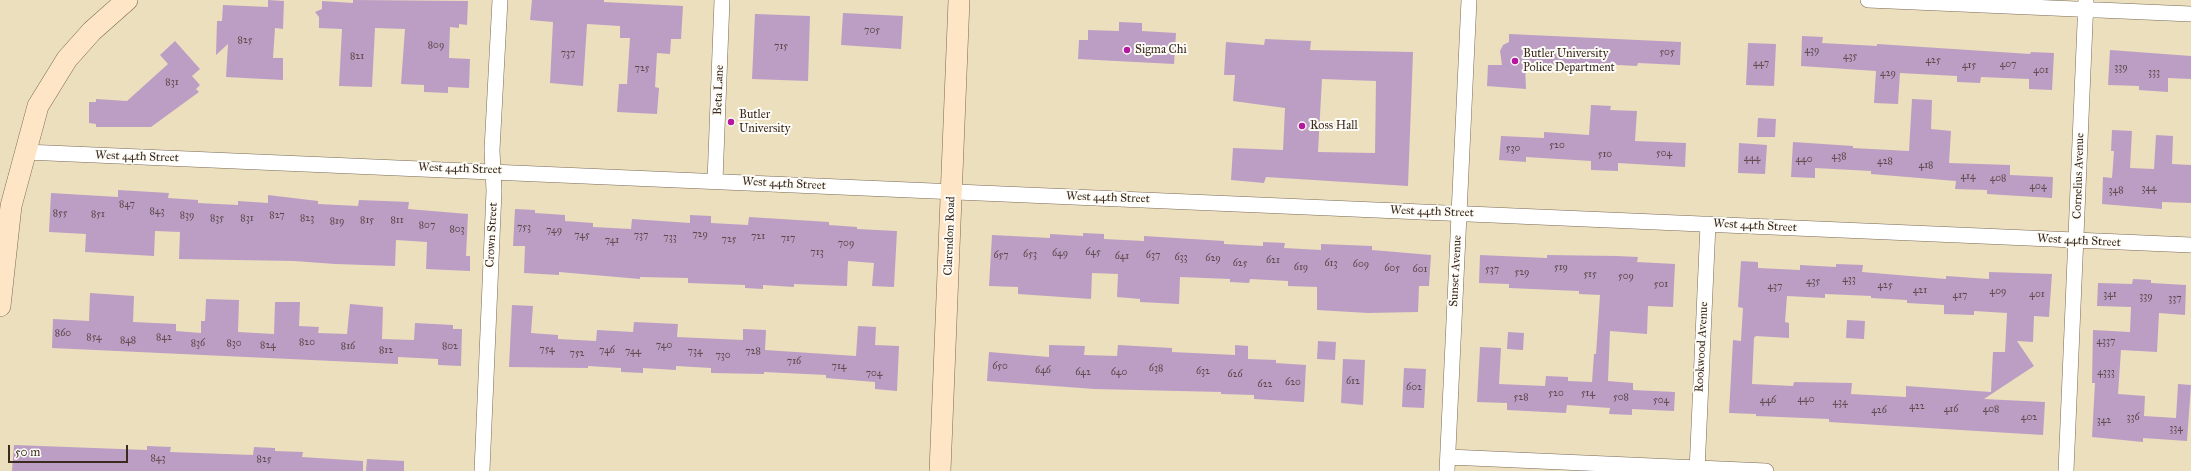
<!DOCTYPE html>
<html>
<head>
<meta charset="utf-8">
<style>
  body { margin:0 }
  #map { position:relative; width:2191px; height:471px; overflow:hidden; background:#ecdfbd; font-family:"IM FELL Great Primer",serif }
  canvas { display:block }
  .scale { position:absolute; left:8px; top:445px; width:120px; height:18px; box-sizing:border-box; border:2px solid #3b2a1e; border-top:0; padding-left:5px; font-size:12px; line-height:14px; white-space:nowrap; color:#3b2a1e; -webkit-text-stroke:3px #fdfcf7; paint-order:stroke }
</style>
</head>
<body>
<div id="map">
<canvas width="2191" height="471"></canvas>
<div class="scale">50 m</div>
</div>
<script>
const ctx = document.querySelector('canvas').getContext('2d');
ctx.lineJoin = 'round';
function paint(path, color) { ctx.fillStyle = color; ctx.fill(path, 'evenodd'); }
function stroke(path, color, width, dash) { ctx.strokeStyle = color; ctx.lineWidth = width; ctx.lineCap = dash ? 'butt' : 'round'; ctx.setLineDash(dash || []); ctx.stroke(path); }
function label(font, color, halo, rows, align = 'center') {
  ctx.font = font + ' "IM FELL Great Primer",serif'; ctx.lineWidth = 4; ctx.setLineDash([]); ctx.textBaseline = 'middle'; ctx.strokeStyle = halo; ctx.fillStyle = color; for (const [text, x, y, turn = 0] of rows) {
    ctx.save(); ctx.translate(x, y); ctx.rotate((+turn || 0) * Math.PI / 180); ctx.textAlign = isNaN(turn) ? turn : align; if (halo) ctx.strokeText(text, 0, 0); ctx.fillText(text, 0, 0); ctx.restore();
  }
}
paint(new Path2D(`
  M268 0 284 1 283 29 275 28 273 58H283V80L226 77 228 44 216 55 217 21H222L223 5 268 7Z
  M353 0 468 1 467 25 459 24V28L450 27 449 58 470 59 469 88 448 87V93L424 92V85L401 84 405 29 375 28 372 87 339 86 342 29 319 28V17L315 12 322 9V1L353 3Z
  M532 0H604V2L683 6 681 39H671L670 54 657 53 655 87 659 88 657 114 617 112 619 84H627L630 38H620V26L587 24 583 86 550 83 553 22 530 20Z
  M843 13 903 16 901 49 841 45Z
  M755 14 810 16 808 81 752 79Z
  M1119 22 1142 23V31L1176 33 1174 64 1078 59 1079 40H1088V30L1119 31Z
  M1509 34 1681 42 1680 65 1638 63 1637 66 1580 63V66L1530 63V65H1525L1526 89 1487 86 1488 65H1502L1500 51 1503 45 1509 42Z
  M1802 36 1823 37 1822 43 1877 46V44L2030 54 2031 52 2054 53 2052 90 2029 89V79L1981 77 1980 83 1957 82V76L1900 73 1898 104 1874 103 1876 71 1801 66Z
  M1265 39 1311 41 1310 50 1413 52 1408 186 1266 177 1264 183 1231 180 1233 148 1283 150 1285 108 1233 101 1235 75H1224L1226 42 1264 45ZM1322 79 1376 81 1375 153 1318 152Z
  M175 41 200 69 192 76 200 85 196 89 199 92 151 127H96V124L89 123V102H96V99L127 101 168 64 160 55Z
  M1748 43 1776 44 1774 86 1746 85Z
  M2110 50 2191 56V79L2168 78V92L2139 90V86L2108 85Z
  M1912 99 1932 100 1931 129 1951 131 1949 163 2010 165V175L2053 177 2052 198 1987 194V190L1955 189 1956 181 1871 174V171L1815 168V178L1791 177 1793 142 1853 146V148L1909 151Z
  M1591 105 1611 106 1610 110 1637 111 1635 141 1686 143 1685 167 1618 163V171L1591 170V161L1526 157V162L1499 160 1501 136 1544 138V132L1589 135Z
  M1758 118 1776 119 1775 137H1757Z
  M2112 130 2132 131 2130 168 2154 169 2156 135 2173 136 2172 164 2191 165V203L2162 202V209L2102 204 2103 177 2112 178 2114 151H2111Z
  M1739 143 1767 145 1765 174 1738 173Z
  M118 190 169 193 168 198 198 200V203L238 205V201L268 203V195L318 201V204L358 206 359 200 409 202 408 209 468 214 466 256H470V271L426 269 427 242 396 240 395 266 335 264 294 261 179 259 180 232 155 231 154 256 85 252 86 234 49 232 51 193 118 197Z
  M515 209 535 210V213L565 215V221L593 223V227L631 229 632 219 690 223V215L711 216V223L748 225 749 217 829 222V225L857 227V229L897 231 894 287 872 286 874 263 848 261 847 286 794 284V287L763 285V289L745 288V285L688 283V278L640 277V279L559 272V275L524 273 525 246H513Z
  M1083 233 1104 234V239L1144 241V236L1224 241V244L1263 246V242L1285 243 1284 248 1321 250V244L1372 246V250L1431 255 1429 286H1419L1418 312 1368 313 1317 310V287L1288 286V281L1250 279 1249 283 1230 282V279L1180 277 1179 304 1140 302V299L1117 297 1118 274 1092 273 1091 299 1018 294V287L989 286 992 235 1050 238V234L1083 236Z
  M1480 255 1547 258V255L1617 256 1638 257 1637 262 1675 264 1673 307 1648 306 1647 334 1610 331 1608 381 1633 383V390L1675 392 1674 411 1632 409V415L1609 414 1610 408 1567 405 1566 413 1507 410V403L1477 402 1480 347 1501 348 1499 384 1545 386 1546 376 1568 377V381L1592 382 1594 354H1596L1600 295 1579 294V291L1509 288V284L1479 283Z
  M1741 261 1758 262V268L1800 270V265L1836 267V264L1863 265 1862 272 1946 279V276L1989 279V272L2052 274 2049 317 2034 316 2033 342 2017 341 2034 366 1984 399 2045 402 2043 435 1829 422V419L1756 416V414L1729 413 1733 340 1741 341 1743 308 1738 307ZM1825 294 1871 296V298L1907 300V303L1944 305V314L1974 315V311L2007 313 2005 352H1993L1991 392 1906 386V397L1851 394 1852 383 1794 382 1793 386 1752 384 1754 338 1756 336 1789 338V323L1785 322 1787 296 1825 298Z
  M2133 279 2151 280V283L2186 285 2185 315 2159 313 2157 352 2121 350 2118 394 2145 396 2144 416 2176 418 2178 384 2191 385 2187 441 2143 438V442L2092 437 2095 383H2092L2093 330 2130 332 2131 307 2097 306 2098 283 2132 284Z
  M90 293 134 296 133 322 176 324V331L201 333V321H205L206 299 239 300 238 332 274 334 275 302H300L299 326 319 327 318 333 347 334 350 304 383 307 382 339 414 340 415 323 453 325V329H462L461 366 438 365V359L398 357V364L52 348 53 319 89 321Z
  M512 305 533 306 531 333 558 335V339L596 341 597 330 633 332 634 322 678 324 677 337 743 340V329L766 330 765 350 856 356 858 326 876 327 875 345 899 346 897 391 875 389V382L826 378V375L764 372V374L711 373V368L676 366V370L643 368V373L621 372V368L588 366V368L509 367Z
  M1847 320 1865 321 1864 339 1846 338Z
  M1508 332 1524 333 1523 350 1507 349Z
  M1318 341 1336 342 1335 360 1317 359Z
  M1049 345 1085 346 1084 355 1117 356 1118 345 1172 348V352L1235 355V345L1248 346V359L1276 360V363L1306 365 1304 402 1254 399V395L1221 394V392L1094 389 987 381 989 352 1049 357Z
  M1343 359 1365 360 1363 405 1341 403Z
  M1404 368 1426 369 1424 408 1402 407Z
  M14 445 147 450V446L171 447 170 452 253 455 254 447 275 448V451L303 452 302 457 363 461V471H12Z
  M367 459 404 461V471H366Z`), '#bc9ec5');
const street = new Path2D(`
  M1868 0 2191 14
  M25 152 2191 245
  M715 181 722 0
  M1448 457 1766 471
  M482 471 494 191 492 150 500 0
  M1447 471 1469 0
  M1697 471 1708 224
  M2066 471 2086 0`);
const secondary = new Path2D(`
  M0 306 11 206 38 106 67 59 92 31 127 0
  M940 471 959 0`);
stroke(street, '#796956', 16);
stroke(secondary, '#796956', 22);
stroke(street, '#fff', 15);
stroke(secondary, '#fde5c5', 21);
for (const [x, y, r, color] of [
  [1127,50,4,"#b5179e"],
  [1515,61,4,"#b5179e"],
  [731,122,4,"#b5179e"],
  [1302,126,4,"#b5179e"]
]) { const dot = new Path2D(); dot.arc(x, y, r, 0, 2 * Math.PI); ctx.fillStyle = color; ctx.fill(dot); stroke(dot, '#fdfcf7', 1.5); }
label('10px', '#5b4748', null, [
  ["705",872,31],
  ["825",245,41],
  ["809",436,46],
  ["715",781,47],
  ["439",1812,51],
  ["505",1667,53],
  ["737",568,54],
  ["821",357,57],
  ["435",1850,57],
  ["425",1933,61],
  ["447",1761,64],
  ["407",2008,65],
  ["415",1969,66],
  ["339",2121,68],
  ["725",642,69],
  ["401",2041,71],
  ["333",2154,73],
  ["429",1888,74],
  ["831",172,83],
  ["520",1557,146],
  ["530",1513,149],
  ["504",1664,154],
  ["510",1605,155],
  ["438",1839,157],
  ["444",1752,159],
  ["440",1804,160],
  ["428",1885,162],
  ["418",1926,166],
  ["414",1968,177],
  ["408",1998,179],
  ["404",2038,187],
  ["344",2149,189],
  ["348",2116,191],
  ["847",127,205],
  ["843",157,212],
  ["855",60,214],
  ["851",98,215],
  ["839",187,216],
  ["827",277,216],
  ["835",217,219],
  ["831",247,219],
  ["823",307,219],
  ["815",367,221],
  ["811",397,221],
  ["819",337,222],
  ["807",427,226],
  ["753",524,228],
  ["803",457,230],
  ["749",554,231],
  ["729",700,235],
  ["745",582,236],
  ["737",641,236],
  ["721",758,237],
  ["733",670,238],
  ["717",788,239],
  ["725",729,240],
  ["741",612,241],
  ["709",846,244],
  ["713",817,253],
  ["645",1093,253],
  ["649",1060,254],
  ["653",1030,255],
  ["657",1001,256],
  ["637",1153,256],
  ["641",1122,257],
  ["633",1181,258],
  ["629",1213,259],
  ["621",1273,261],
  ["625",1240,264],
  ["613",1331,264],
  ["609",1361,265],
  ["619",1301,268],
  ["519",1561,268],
  ["605",1392,269],
  ["601",1420,270],
  ["537",1492,270],
  ["529",1522,273],
  ["515",1590,275],
  ["509",1626,277],
  ["433",1849,280],
  ["435",1813,282],
  ["501",1661,285],
  ["425",1885,286],
  ["437",1775,287],
  ["421",1920,291],
  ["409",1998,292],
  ["401",2037,295],
  ["341",2110,295],
  ["417",1960,296],
  ["339",2146,297],
  ["337",2175,299],
  ["860",63,334],
  ["854",94,338],
  ["842",164,338],
  ["848",128,341],
  ["4337",2106,342],
  ["820",307,343],
  ["836",198,344],
  ["830",234,344],
  ["824",268,346],
  ["740",664,346],
  ["816",348,347],
  ["802",450,347],
  ["754",547,350],
  ["812",386,351],
  ["746",607,351],
  ["744",633,352],
  ["734",695,352],
  ["728",753,352],
  ["752",577,354],
  ["730",723,356],
  ["716",794,362],
  ["714",839,367],
  ["650",1000,367],
  ["638",1156,369],
  ["646",1043,371],
  ["632",1203,372],
  ["642",1083,373],
  ["640",1119,373],
  ["4333",2106,373],
  ["704",874,374],
  ["626",1235,375],
  ["612",1353,382],
  ["620",1293,383],
  ["622",1265,385],
  ["602",1414,388],
  ["520",1556,394],
  ["514",1588,394],
  ["528",1521,398],
  ["508",1621,398],
  ["440",1806,400],
  ["504",1661,401],
  ["446",1768,401],
  ["434",1840,403],
  ["422",1917,407],
  ["416",1951,410],
  ["408",1991,410],
  ["426",1879,411],
  ["402",2029,418],
  ["336",2133,418],
  ["342",2104,421],
  ["334",2176,429],
  ["843",158,459],
  ["825",264,460]
]);
label('12px', '#3b2a1e', '#fdfcf7', [
  ["Sigma Chi",1135,50],
  ["Butler University",1523,54],
  ["Police Department",1523,68],
  ["Butler",739,115],
  ["University",739,129],
  ["Ross Hall",1310,126]
], 'left');
label('12px', '#3b2a1e', '#fdfcf7', [
  ["Beta Lane",719,90,-88],
  ["West 44th Street",137,157,2],
  ["West 44th Street",460,169,2],
  ["Cornelius Avenue",2079,176,-88],
  ["West 44th Street",784,184,3],
  ["West 44th Street",1108,198,2],
  ["West 44th Street",1432,212,2],
  ["West 44th Street",1755,226,3],
  ["Crown Street",492,235,-87],
  ["Clarendon Road",950,236,-88],
  ["West 44th Street",2079,241,3],
  ["Sunset Avenue",1456,271,-87],
  ["Rookwood Avenue",1702,347,-87]
]);
</script>
</body>
</html>
